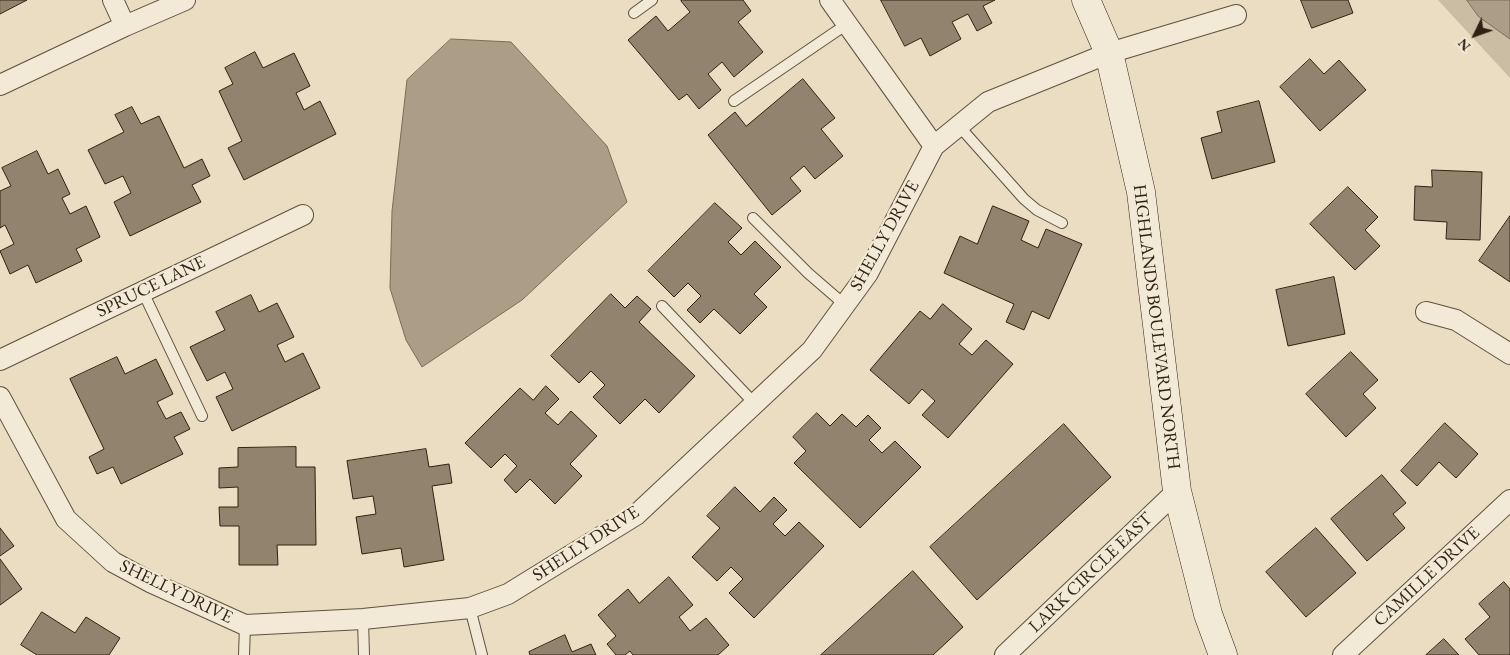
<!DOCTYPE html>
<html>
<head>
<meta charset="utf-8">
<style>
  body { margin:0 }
  #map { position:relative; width:1510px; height:655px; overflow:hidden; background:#ebddc1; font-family:"EB Garamond",serif }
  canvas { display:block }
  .north { position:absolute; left:1450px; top:10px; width:50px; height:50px; -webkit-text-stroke:4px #f2e9d7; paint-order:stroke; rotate:228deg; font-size:14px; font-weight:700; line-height:20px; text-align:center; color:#302212 }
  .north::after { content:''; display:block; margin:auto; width:18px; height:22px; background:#302212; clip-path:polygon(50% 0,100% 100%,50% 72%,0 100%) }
</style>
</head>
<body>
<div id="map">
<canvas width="1510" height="655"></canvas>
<div class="north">N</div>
</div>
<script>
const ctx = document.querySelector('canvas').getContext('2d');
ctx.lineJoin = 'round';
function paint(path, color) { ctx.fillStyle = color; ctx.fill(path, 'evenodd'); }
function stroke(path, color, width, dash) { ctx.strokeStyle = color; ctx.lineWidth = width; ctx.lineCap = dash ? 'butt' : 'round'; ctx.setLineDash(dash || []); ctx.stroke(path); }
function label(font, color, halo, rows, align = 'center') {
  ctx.font = font + ' "EB Garamond",serif'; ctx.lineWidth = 4.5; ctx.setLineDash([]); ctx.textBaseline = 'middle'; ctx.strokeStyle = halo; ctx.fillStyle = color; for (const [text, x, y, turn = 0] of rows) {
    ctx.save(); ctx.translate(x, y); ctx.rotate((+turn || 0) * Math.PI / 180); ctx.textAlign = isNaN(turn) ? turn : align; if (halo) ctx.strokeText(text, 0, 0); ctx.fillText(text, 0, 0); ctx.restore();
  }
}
paint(new Path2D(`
  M1438 0H1467L1479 17 1510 39V78Z`), '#cbbda3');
const water = new Path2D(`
  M1467 0H1510V39L1479 17Z
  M451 39 511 42 607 146 627 202 522 300 422 367 406 340 390 288 392 211 407 80Z`);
paint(water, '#ab9d86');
stroke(water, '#7a6c58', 1);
const building = new Path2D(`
  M0 0H27L0 14Z
  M683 0H743L751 11 738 22 763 52 734 77 722 62 708 74 721 90 699 109 687 94 679 100 628 40 656 16 668 31 690 12 681 1Z
  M881 0H995L983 6 992 23 977 31 968 14 952 22 961 39 930 56 921 38 905 46Z
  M1301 0H1348L1353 13 1312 28Z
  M255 52 263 68 294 53 310 86 296 93 304 110 320 101 336 134 244 180 228 148 242 141 219 91 233 84 225 68Z
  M1310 59 1324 74 1339 60 1366 90 1320 131 1280 87Z
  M803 79 835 118 821 129 843 156 815 179 804 166 790 178 801 191 772 215 708 135 735 112 746 126Z
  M1259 101 1275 162 1212 179 1201 138 1222 132 1217 112Z
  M132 107 141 124 159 116 184 168 202 159 210 176 192 185 201 202 130 236 114 202 131 193 123 176 105 184 88 150 124 132 115 115Z
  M37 151 48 174 58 169 70 194 62 198 70 214 86 206 100 237 76 249 82 261 36 283 28 265 10 274 0 251 14 244 5 225 0 228V191L11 186 2 168Z
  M1432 170 1482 172 1480 240 1446 239 1447 222 1414 220 1415 186 1432 187Z
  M1348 187 1378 217 1365 230 1380 246 1355 270 1310 224Z
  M715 203 742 228 728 242 741 255 755 241 781 267 754 294 767 307 740 334 714 309 700 323 687 310 701 296 688 283 674 297 648 271Z
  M993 206 1029 221 1021 240 1038 248 1046 229 1082 244 1049 319 1032 311 1024 330 1006 322 1014 304 944 273 960 236 977 244Z
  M1510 216V282L1479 261Z
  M1334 277 1345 334 1288 346 1276 290Z
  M611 294 625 308 637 296 651 309 639 322 695 376 659 413 645 399 620 424 593 397 605 385 591 371 579 383 551 356Z
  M251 295 259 312 277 303 294 337 277 345 285 362 303 353 320 388 232 431 216 397 233 389 225 372 207 381 190 347 225 330 216 312Z
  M943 304 972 329 959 344 972 355 986 340 1013 364 948 438 922 415 935 401 922 389 909 404 870 370 920 311 930 319Z
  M1351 352 1378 380 1363 394 1376 408 1346 437 1306 394Z
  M117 357 125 374 156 359 173 394 157 402 166 419 181 412 190 429 174 437 183 454 121 484 113 467 97 474 89 457 104 449 70 379Z
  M546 386 559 399 545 413 558 425 571 411 597 436 570 464 582 476 555 504 530 479 516 493 504 480 517 466 505 454 491 468 465 443 520 388 533 400Z
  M817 413 830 426 842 414 856 427 868 415 881 428 869 440 882 453 895 441 921 467 860 528 794 463 806 451 793 437Z
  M1445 423 1478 454 1456 478 1439 462 1417 486 1401 471Z
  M1064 424 1111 477 977 600 930 547Z
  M296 447V467H315L316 545H277L278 565H239V526H220L219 507H238V487L219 488V468L238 467V448Z
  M426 449 429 467 449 464 452 483 432 486 444 560 404 567 401 548 362 554 356 517 376 514 373 496 353 499 347 461Z
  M1382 475 1406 503 1393 514 1405 528 1367 561 1331 519Z
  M735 487 760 512 774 497 787 510 773 524 785 536 799 522 824 546 754 618 729 593 743 579 731 567 717 581 692 557 720 528 707 516Z
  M0 528 14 546 0 556Z
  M1316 528 1356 573 1306 617 1266 572Z
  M0 559 22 589 0 605Z
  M913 571 963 627 933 655H821Z
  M669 577 693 605 679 617 690 631 706 618 729 645 718 655H633L630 651 625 655H616L607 644 616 636 598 615 628 589 639 603Z
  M1504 582 1510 589V655H1479L1465 639 1490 617 1479 604Z
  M42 612 75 633 86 617 120 638 109 655H37L21 645Z
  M565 635 572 652 591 644 596 655H530L529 652Z
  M1444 639 1459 655H1426Z`);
paint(building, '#91836d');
stroke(building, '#302212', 1);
const lane = new Path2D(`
  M634 13 652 0
  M734 101 847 24
  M959 126 1024 199 1037 210 1062 223
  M753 218 808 273 845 305
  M143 292 202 416
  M662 306 755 404
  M470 608 482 655
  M363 619 364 655
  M244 655 245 625`);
const street = new Path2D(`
  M113 0 125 26
  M830 0 934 146
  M0 85 125 26 185 0
  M1426 312 1456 320 1510 354
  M0 360 303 215
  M0 397 66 519 113 562 152 583 245 625 363 619 470 608 508 594 636 515 812 350 868 273 934 146 988 102 1109 53 1236 15
  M1005 655 1177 491
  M1343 655 1510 500`);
const secondary = new Path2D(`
  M1086 0 1109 53 1141 192 1177 491 1208 614 1223 655`);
stroke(lane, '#5f513e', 12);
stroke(street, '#5f513e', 22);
stroke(secondary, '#302212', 29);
stroke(lane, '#f2e9d7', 10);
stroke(street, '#f2e9d7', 20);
stroke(secondary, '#f2e9d7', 28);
label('18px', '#302212', '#f2e9d7', [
  ["SHELLY DRIVE",885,236,-61],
  ["SPRUCE LANE",151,287,-26],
  ["HIGHLANDS BOULEVARD NORTH",1156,327,83],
  ["SHELLY DRIVE",586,544,-33],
  ["LARK CIRCLE EAST",1091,573,-44],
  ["CAMILLE DRIVE",1427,577,-43],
  ["SHELLY DRIVE",176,592,26]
]);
</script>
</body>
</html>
